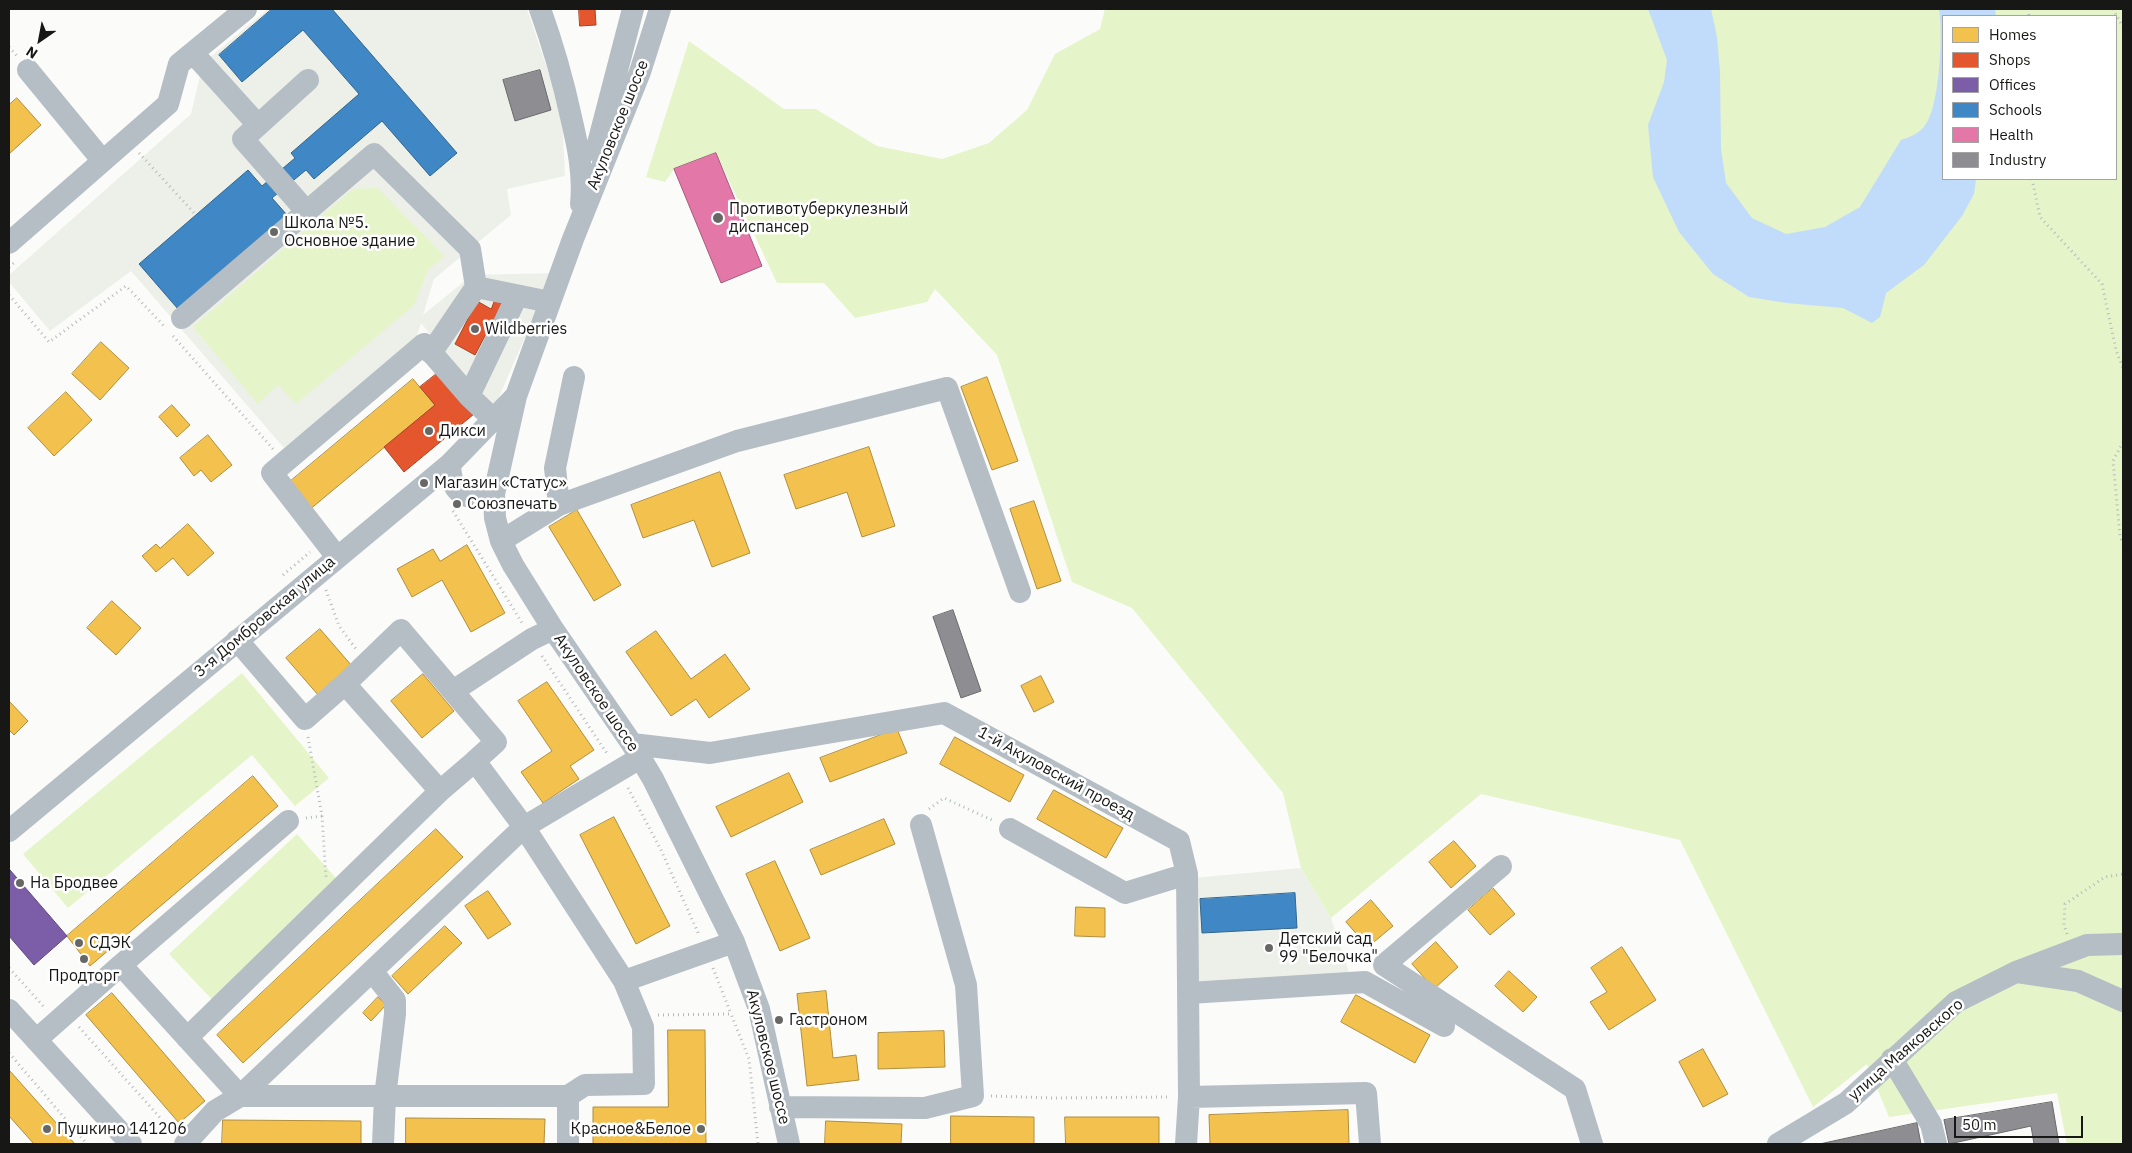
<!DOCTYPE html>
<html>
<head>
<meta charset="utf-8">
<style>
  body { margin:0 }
  #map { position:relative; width:2132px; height:1153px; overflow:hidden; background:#fbfcf9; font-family:"IBM Plex Sans",sans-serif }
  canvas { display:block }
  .frame { position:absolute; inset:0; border:10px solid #171816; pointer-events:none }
  .legend { position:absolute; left:1942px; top:15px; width:175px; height:165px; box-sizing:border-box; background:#fff; border:1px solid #a2a3a2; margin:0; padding:6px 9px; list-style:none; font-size:15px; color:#171816 }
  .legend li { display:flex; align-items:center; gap:10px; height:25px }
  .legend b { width:25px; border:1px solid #a2a3a2 }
  .north { position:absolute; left:15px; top:15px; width:50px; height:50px; -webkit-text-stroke:4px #fff; paint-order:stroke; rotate:213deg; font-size:14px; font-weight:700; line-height:20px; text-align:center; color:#171816 }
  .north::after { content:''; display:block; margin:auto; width:18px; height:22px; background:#171816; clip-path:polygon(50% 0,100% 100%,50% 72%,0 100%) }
  .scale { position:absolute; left:1954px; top:1116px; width:129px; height:22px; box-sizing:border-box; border:2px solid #171816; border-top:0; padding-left:6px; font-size:15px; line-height:18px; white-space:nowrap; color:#171816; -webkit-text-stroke:4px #fff; paint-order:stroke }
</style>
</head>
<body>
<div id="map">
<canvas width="2132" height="1153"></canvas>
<div class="frame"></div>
<ul class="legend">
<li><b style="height:14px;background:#f2c14e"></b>Homes</li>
<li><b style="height:14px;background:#e4572e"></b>Shops</li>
<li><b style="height:14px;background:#7b5ea7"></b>Offices</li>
<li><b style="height:14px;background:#3f88c5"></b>Schools</li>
<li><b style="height:14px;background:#e377a8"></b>Health</li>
<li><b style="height:14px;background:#8d8d92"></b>Industry</li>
</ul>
<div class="north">N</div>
<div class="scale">50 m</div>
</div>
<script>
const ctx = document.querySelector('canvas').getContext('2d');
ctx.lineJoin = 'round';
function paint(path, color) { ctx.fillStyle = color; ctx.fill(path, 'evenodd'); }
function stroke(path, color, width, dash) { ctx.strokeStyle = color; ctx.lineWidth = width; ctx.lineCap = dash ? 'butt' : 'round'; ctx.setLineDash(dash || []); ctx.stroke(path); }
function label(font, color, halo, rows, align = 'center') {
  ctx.font = font + ' "IBM Plex Sans",sans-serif'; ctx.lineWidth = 5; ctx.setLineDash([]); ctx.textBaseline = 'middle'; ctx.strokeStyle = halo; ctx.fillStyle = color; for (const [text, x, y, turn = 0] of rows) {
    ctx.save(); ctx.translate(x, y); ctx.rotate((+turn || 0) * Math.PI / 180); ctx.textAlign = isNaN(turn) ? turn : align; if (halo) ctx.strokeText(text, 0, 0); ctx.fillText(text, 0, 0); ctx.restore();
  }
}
paint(new Path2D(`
  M268 9H527L562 112 565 176 507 189 511 215 434 279 423 315 472 275 553 273 493 411 421 323 414 344 284 448 131 271 50 331 9 282V275L191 114 203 63Z
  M1301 868 1331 918 1351 978 1199 985 1193 878Z`), '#edf0e8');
paint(new Path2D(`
  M1105 9H2123V1144H2067L2057 1093 1889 1117 1867 1064 1813 1107 1680 840 1481 794 1331 918 1301 868 1283 793 1132 608 1072 582 997 355 935 289 927 302 855 318 824 283H777L716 153 674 169 665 182 646 177 689 41 784 109H816L877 146 942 159 989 143 1027 110 1055 54 1100 29ZM1943 16H2116V179H1943Z
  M378 188 444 256 428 270 414 305 296 404 278 385 258 404 193 327 353 189Z
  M242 673 329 778 295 806 252 755 68 908 23 854Z
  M297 834 343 886 219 1007 169 954Z`), '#e6f4c9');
paint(new Path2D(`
  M1648 9H1711L1717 37 1720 72 1721 149 1726 183 1752 218 1786 234 1825 227 1860 207 1901 140C1911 137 1920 133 1926 124 1940 103 1943 33 1939 9H1995L1996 16H1943V179H1976L1974 194 1962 216 1924 265 1886 293 1880 317 1872 323 1843 308 1786 303 1749 297 1713 274 1679 232 1653 177 1648 125 1664 82 1667 60Z`), '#c0dcfa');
const homes = new Path2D(`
  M17 98 41 125 9 154V105Z
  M101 342 129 368 100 400 72 374Z
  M987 377 1018 461 992 470 961 387Z
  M413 379 435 405 308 511 286 485Z
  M66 392 92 420 54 456 28 428Z
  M172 405 190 425 177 437 159 417Z
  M208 435 232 465 211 482 201 470 194 476 180 458Z
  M869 447 895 526 862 537 847 492 796 509 784 475Z
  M720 472 750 553 712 567 694 520 643 538 631 505Z
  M1034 501 1061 581 1037 589 1010 509Z
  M577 510 621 585 594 601 549 527Z
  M188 524 214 553 188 576 173 558 156 572 142 556 156 544 160 548Z
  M467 545 505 613 471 632 442 580 412 597 397 569 433 549 440 561Z
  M112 601 141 628 116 655 87 628Z
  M320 629 352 666 319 696 286 658Z
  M656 631 691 679 725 654 750 689 709 718 696 699 671 716 626 652Z
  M423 674 454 711 422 738 391 701Z
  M1041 676 1054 702 1034 712 1021 686Z
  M547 682 594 750 570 766 579 779 543 803 521 772 552 751 518 701Z
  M9 701 28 721 14 735 9 730Z
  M897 729 907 753 830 782 820 758Z
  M955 737 1024 775 1010 802 940 764Z
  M789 773 803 802 731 837 716 807Z
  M253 776 278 806 90 966 67 936Z
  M1054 790 1123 828 1106 858 1037 819Z
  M614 817 670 926 636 944 580 835Z
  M884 819 895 844 821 875 810 850Z
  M436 829 463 857 243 1063 217 1035Z
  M1454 841 1476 866 1451 888 1429 862Z
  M775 861 810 938 780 951 746 874Z
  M1493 888 1515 914 1490 935 1468 910Z
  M488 891 511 924 488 939 465 906Z
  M1371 900 1393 926 1368 947 1346 922Z
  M1076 907 1105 908V937L1075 936Z
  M445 926 462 943 408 994 392 976Z
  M1436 942 1458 967 1434 989 1412 964Z
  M1622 947 1656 1000 1609 1030 1590 1002 1607 992 1591 968Z
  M1509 971 1537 997 1523 1012 1495 986Z
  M826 991 833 1058 856 1055 859 1080 807 1086 797 994Z
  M112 993 205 1101 179 1123 86 1015Z
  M1356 995 1430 1035 1415 1063 1341 1022Z
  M378 997 386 1005 371 1021 363 1013Z
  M668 1030H705L706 1144H593V1107H668Z
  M944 1031 945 1067 878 1069V1033Z
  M1703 1049 1728 1094 1703 1107 1679 1062Z
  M9 1070 75 1144H34L9 1116Z
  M1348 1110 1349 1144H1210L1209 1115Z
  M951 1116 1034 1117V1144H951Z
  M1065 1117H1159V1144H1066Z
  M406 1118 545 1119 544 1144H406Z
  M223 1120 361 1121V1144H222Z
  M826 1121 902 1124 901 1144H825Z`);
paint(homes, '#f2c14e');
stroke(homes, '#b08e3d', 1);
const shops = new Path2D(`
  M579 9H595L596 25 580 26Z
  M495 300 508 307 498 311 475 355 455 344 477 301 491 309Z
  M439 372 474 414 404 472 384 447 435 405 420 387Z`);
paint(shops, '#e4572e');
stroke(shops, '#a64427', 1);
const offices = new Path2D(`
  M10 870 67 936 34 965 9 936Z`);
paint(offices, '#7b5ea7');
stroke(offices, '#5d497c', 1);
const schools = new Path2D(`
  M272 9H332L457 153 430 176 382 121 314 179 306 170 272 198 287 215 178 309 139 264 248 170 262 186 295 158 291 153 359 94 303 30 242 82 219 55Z
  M1295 893 1297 928 1202 933 1200 899Z`);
paint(schools, '#3f88c5');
stroke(schools, '#336690', 1);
const health = new Path2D(`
  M716 153 762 266 721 283 674 169Z`);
paint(health, '#e377a8');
stroke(health, '#a65a7c', 1);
const industry = new Path2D(`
  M540 70 551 110 515 121 503 80Z
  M953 610 981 691 961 698 933 617Z
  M2052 1102 2059 1144H2034L2031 1126 1949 1144 1944 1120Z
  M1917 1123 1921 1144H1820Z`);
paint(industry, '#8d8d92');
stroke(industry, '#6a6a6d', 1);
stroke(new Path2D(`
  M2028 9 2029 16
  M2113 9 2123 27
  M9 47 17 56
  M139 153 196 215
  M2032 179 2040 217 2102 284 2116 350 2123 368
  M9 267 15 262
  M9 295 49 342 126 286 164 326
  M173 336 273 449
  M2123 442 2113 461 2120 536 2123 544
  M453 511 522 623
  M283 575 310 552
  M326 590 339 626 356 649
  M542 656 608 755
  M308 737 322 816 326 877
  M628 788 661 850 699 935
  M929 809 944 798 994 821
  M306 818 322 816
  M2067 934 2064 925 2065 904 2105 877 2123 874
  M9 968 45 1008
  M713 968 731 1014
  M658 1015 731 1014 749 1059 758 1144
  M79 1027 171 1130
  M9 1053 87 1144
  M991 1096 1051 1098 1169 1097`), '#b4babd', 3, [1, 4]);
stroke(new Path2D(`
  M540 9C553 45 563 80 571 117 578 147 584 174 581 204
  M660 9 640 72 573 239 516 396 494 494 495 518 501 541 513 565 553 629 632 744 653 779 734 942 759 1009 789 1144
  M193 53 258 125
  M28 70 102 160
  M596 151 633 9
  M307 212 243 139 308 80
  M9 243 168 104 179 64 246 9
  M182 318 374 154 470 249 476 287
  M431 353 476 287 550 302
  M469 396 517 296
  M450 464C451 490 458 496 484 500L494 494
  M559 505 737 441 947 388 1020 592
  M501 541 559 505 555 468 574 377
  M337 557 272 473 424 344 469 396 494 420
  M345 684 401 630 496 742 475 761
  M453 691 532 639 553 629
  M632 744 710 753 944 713 1179 841 1187 874 1189 1097 1186 1144
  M440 791 475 761 524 827 624 981 643 1027 644 1084 585 1085 568 1096
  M1010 829 1125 893 1187 874
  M9 831 450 464 514 398
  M1501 866 1384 965 1575 1089 1592 1144
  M121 965 288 821
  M372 971 395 1000V1014L385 1097 383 1144
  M2017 972 2078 981 2123 1001
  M624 981 734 942
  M1189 993 1365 982 1444 1026
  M9 1010 131 1144
  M187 1038 440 791 345 684 305 719 237 640
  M36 1040 121 965 240 1096H568V1144
  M1892 1059 1931 1124 1936 1144
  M1189 1097 1366 1093 1370 1144
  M780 1107 925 1108 973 1096 966 985 921 825
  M185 1144 215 1111 240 1096 524 827 640 758
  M1778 1144 1846 1103 1956 1002 2016 972 2087 945 2123 944`), '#b5bdc5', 22);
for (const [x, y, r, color] of [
  [718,218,6,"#676865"],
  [274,232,5,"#676865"],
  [475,329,5,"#676865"],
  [429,431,5,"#676865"],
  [424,483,5,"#676865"],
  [457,504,5,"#676865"],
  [20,883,5,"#676865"],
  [79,943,5,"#676865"],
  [1269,948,5,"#676865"],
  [84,959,5,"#676865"],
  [779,1020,5,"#676865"],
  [47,1129,5,"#676865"],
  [701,1129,5,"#676865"]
]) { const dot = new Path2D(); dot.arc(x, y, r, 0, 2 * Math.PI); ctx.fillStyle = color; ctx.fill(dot); stroke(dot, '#fff', 2); }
label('16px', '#171816', '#fff', [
  ["Акуловское шоссе",618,125,-68],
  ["3-я Домбровская улица",265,617,-40],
  ["Акуловское шоссе",596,693,56],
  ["1-й Акуловский проезд",1056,774,29],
  ["улица Маяковского",1906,1050,-41],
  ["Акуловское шоссе",768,1057,76]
]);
label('16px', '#171816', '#fff', [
  ["Противотуберкулезный",729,209],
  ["диспансер",729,227],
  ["Школа №5.",284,223],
  ["Основное здание",284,241],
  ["Wildberries",485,329],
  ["Дикси",439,431],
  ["Магазин «Статус»",434,483],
  ["Союзпечать",467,504],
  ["На Бродвее",30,883],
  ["Детский сад",1279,939],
  ["99 \"Белочка\"",1279,957],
  ["СДЭК",89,943],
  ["Продторг",84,976,"center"],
  ["Гастроном",789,1020],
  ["Пушкино 141206",57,1129],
  ["Красное&Белое",691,1129,"right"]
], 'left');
</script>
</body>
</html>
